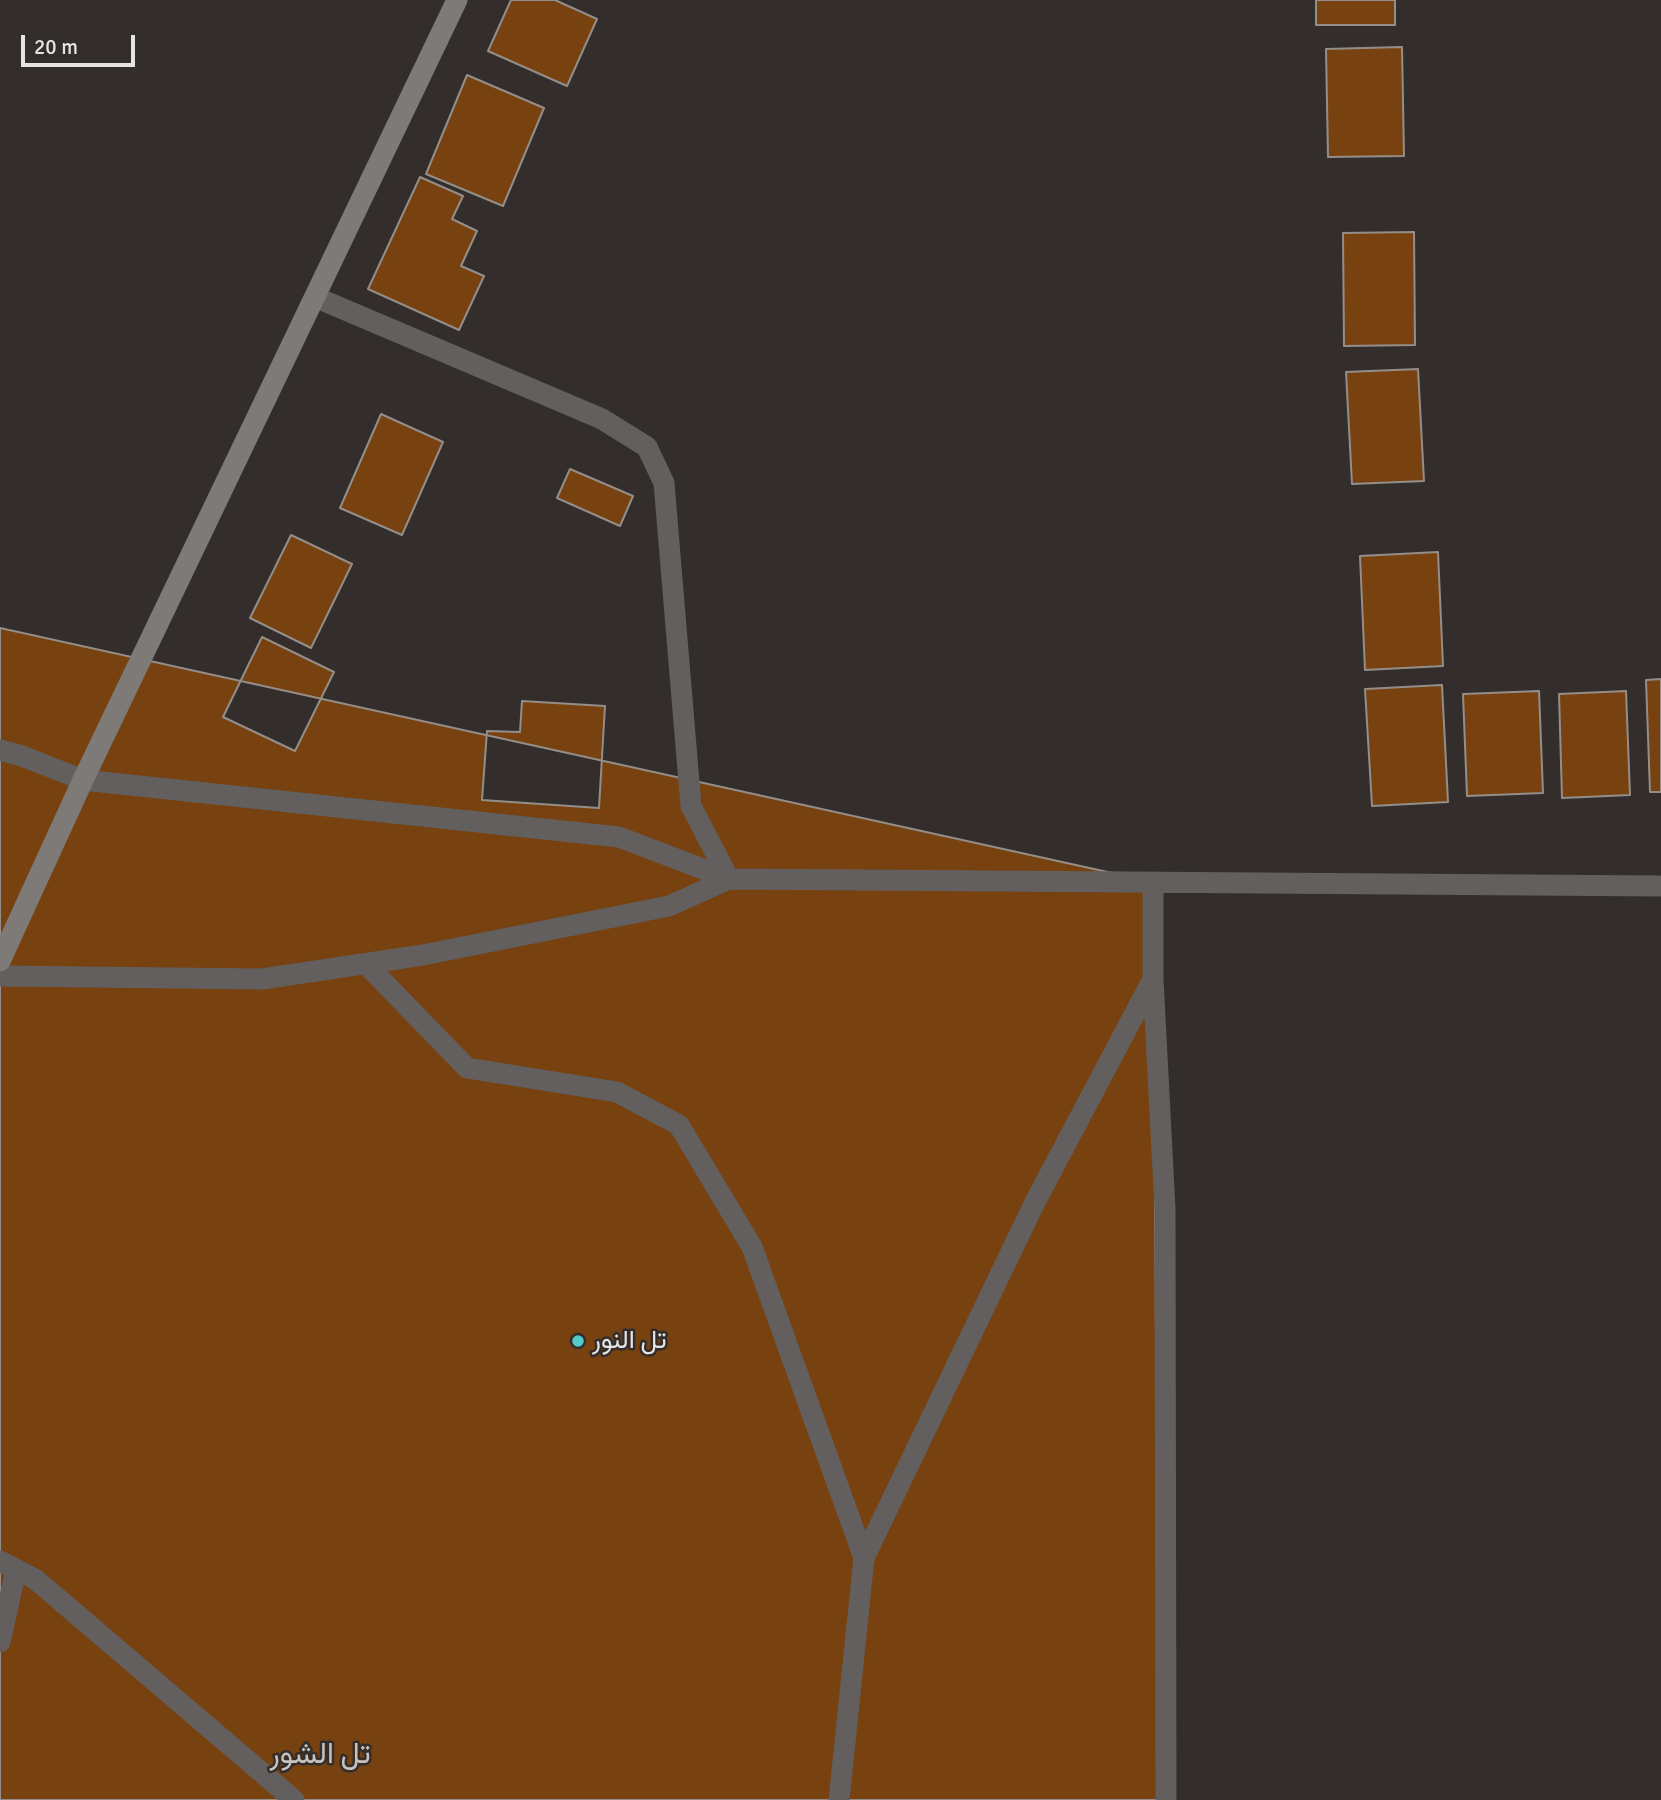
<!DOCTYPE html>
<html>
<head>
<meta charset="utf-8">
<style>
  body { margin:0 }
  #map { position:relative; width:1661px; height:1800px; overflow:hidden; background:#332e2b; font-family:Signika,sans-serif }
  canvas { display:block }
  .scale { position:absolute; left:21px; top:35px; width:114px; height:32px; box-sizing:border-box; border:4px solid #e7e4e2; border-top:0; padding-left:9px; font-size:21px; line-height:24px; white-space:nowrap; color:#e7e4e2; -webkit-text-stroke:5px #332e2b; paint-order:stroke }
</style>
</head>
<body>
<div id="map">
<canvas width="1661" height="1800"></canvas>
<div class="scale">20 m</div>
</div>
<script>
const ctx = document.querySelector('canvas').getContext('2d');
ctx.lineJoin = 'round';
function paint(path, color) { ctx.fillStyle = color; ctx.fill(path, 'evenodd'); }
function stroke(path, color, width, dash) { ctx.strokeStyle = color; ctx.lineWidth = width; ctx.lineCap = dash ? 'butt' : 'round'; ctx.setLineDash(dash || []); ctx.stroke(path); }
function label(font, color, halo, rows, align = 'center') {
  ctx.font = font + ' Signika,Vazirmatn,sans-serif'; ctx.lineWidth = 5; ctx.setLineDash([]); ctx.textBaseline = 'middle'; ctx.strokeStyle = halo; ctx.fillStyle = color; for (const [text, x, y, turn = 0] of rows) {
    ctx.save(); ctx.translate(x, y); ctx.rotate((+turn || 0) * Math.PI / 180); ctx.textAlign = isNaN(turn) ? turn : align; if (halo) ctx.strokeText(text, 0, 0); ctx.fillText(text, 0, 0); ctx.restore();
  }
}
const building = new Path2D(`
  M511 0H555L597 19 567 86 488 51Z
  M1316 0H1395V25H1316Z
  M1402 47 1404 156 1328 157 1326 49Z
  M467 75 544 108 503 206 426 174Z
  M420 177 463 196 452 219 477 231 461 266 484 276 459 330 368 289Z
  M1414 232 1415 345 1344 346 1343 233Z
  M1418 369 1424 481 1352 484 1346 372Z
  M381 414 443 442 402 535 340 508Z
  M570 469 633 496 620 526 557 498Z
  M291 535 352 564 311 648 250 618Z
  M1438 552 1443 666 1365 670 1360 556Z
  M0 628 1153 882 1159 1800H0Z
  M262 637 334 672 295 751 223 717Z
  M1661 679V792H1650L1646 680Z
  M1442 685 1448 802 1372 806 1365 689Z
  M1539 691 1543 793 1467 796 1463 694Z
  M1626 691 1630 795 1562 798 1559 694Z
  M522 701 605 706 599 808 482 800 487 731 520 732Z`);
paint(building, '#784110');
stroke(building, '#948e8a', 2);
stroke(new Path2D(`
  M0 750 22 756 83 780 619 837 729 879 1661 886
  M1153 882V979L1165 1209 1166 1800
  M366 964 467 1068 617 1092 679 1125 752 1247 864 1558 839 1800
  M0 976 262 979 423 955 669 906 729 879 691 806 664 483 647 447 602 419 315 297
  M864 1558 1034 1204 1152 981
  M0 1561 35 1579 294 1800
  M0 1642 16 1570`), '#625f5e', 21);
stroke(new Path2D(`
  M0 961 83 780 457 0`), '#7e7a77', 21);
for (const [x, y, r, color] of [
  [578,1341,7,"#53cdcb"]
]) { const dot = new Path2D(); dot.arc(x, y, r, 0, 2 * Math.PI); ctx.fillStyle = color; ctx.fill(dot); stroke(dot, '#332e2b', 2.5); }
label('26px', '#e7e4e2', '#332e2b', [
  ["تل النور",592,1341]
], 'left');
label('30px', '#c8c2bd', '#332e2b', [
  ["تل الشور",320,1755]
]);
</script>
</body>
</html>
